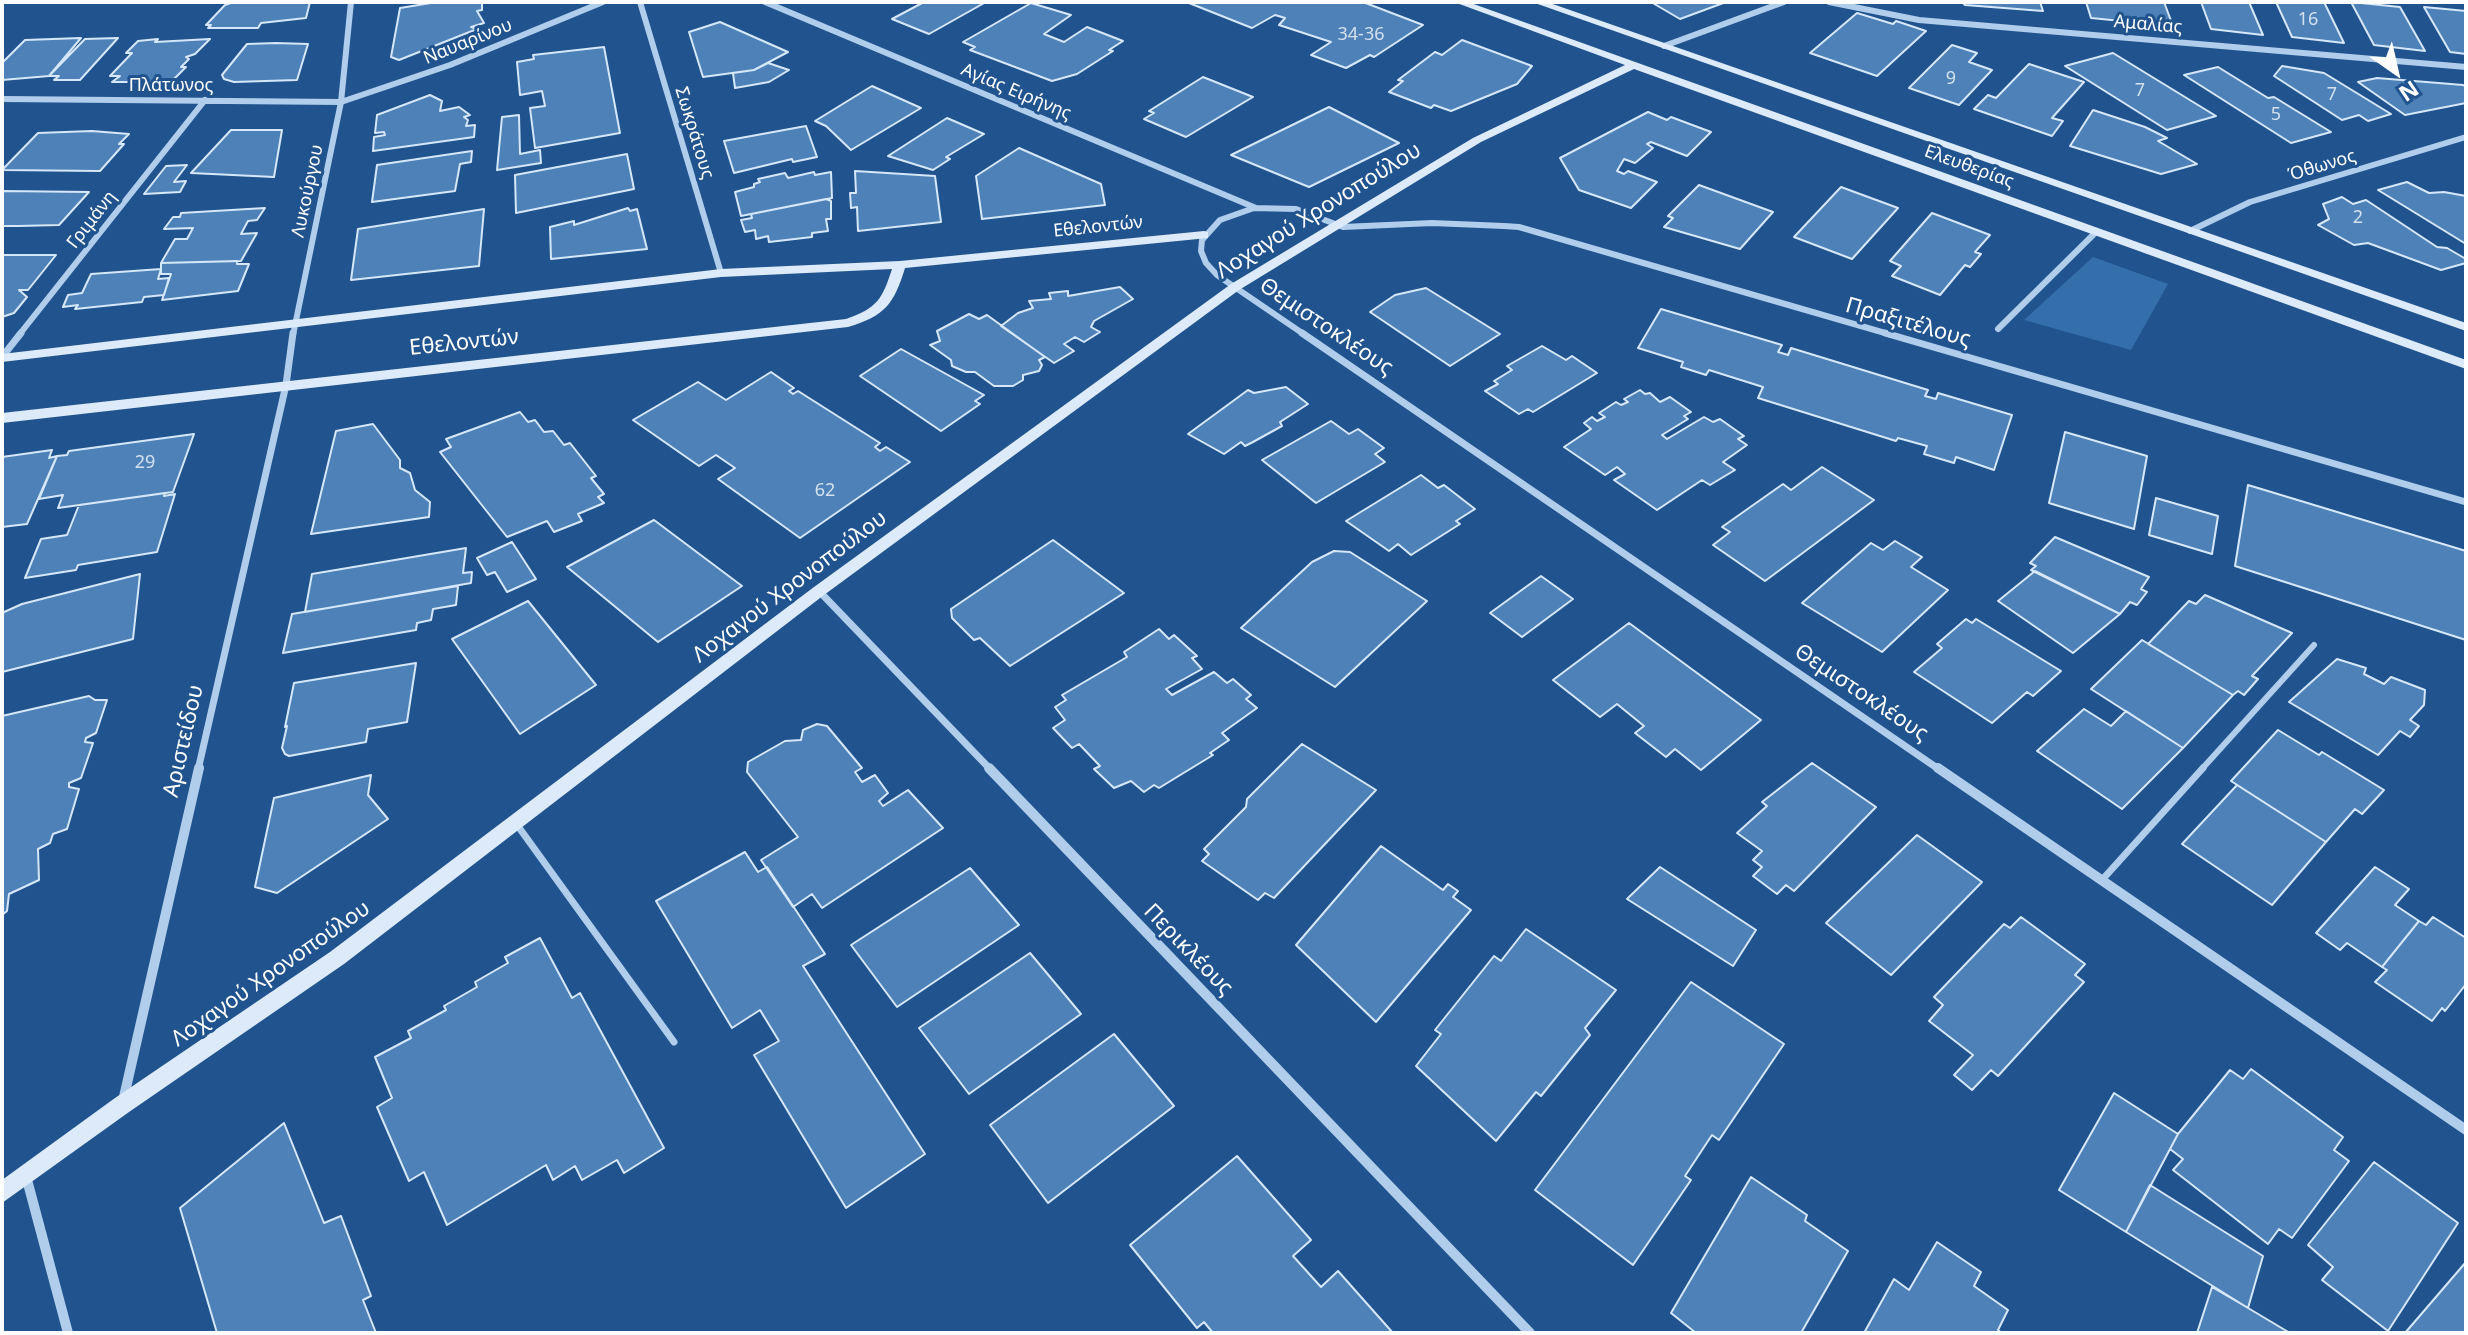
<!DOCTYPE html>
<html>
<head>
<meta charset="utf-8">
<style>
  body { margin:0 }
  #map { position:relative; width:2468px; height:1335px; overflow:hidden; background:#21548e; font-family:"Noto Sans",sans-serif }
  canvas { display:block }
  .frame { position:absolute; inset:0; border:4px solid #fff; pointer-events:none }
  .north { position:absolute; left:2356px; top:32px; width:80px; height:80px; -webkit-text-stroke:6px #21548e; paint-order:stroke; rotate:146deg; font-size:22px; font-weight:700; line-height:32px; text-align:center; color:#fff }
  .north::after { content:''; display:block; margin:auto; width:28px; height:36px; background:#fff; clip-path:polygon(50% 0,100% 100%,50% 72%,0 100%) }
</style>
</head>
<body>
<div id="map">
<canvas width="2468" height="1335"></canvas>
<div class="frame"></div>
<div class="north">N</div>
</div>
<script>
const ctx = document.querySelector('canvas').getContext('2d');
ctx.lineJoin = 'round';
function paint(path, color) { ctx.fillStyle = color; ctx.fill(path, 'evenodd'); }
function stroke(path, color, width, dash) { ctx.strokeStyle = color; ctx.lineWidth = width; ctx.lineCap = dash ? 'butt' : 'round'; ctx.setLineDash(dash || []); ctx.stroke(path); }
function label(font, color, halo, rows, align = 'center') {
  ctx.font = font + ' "Noto Sans",sans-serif'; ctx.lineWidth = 6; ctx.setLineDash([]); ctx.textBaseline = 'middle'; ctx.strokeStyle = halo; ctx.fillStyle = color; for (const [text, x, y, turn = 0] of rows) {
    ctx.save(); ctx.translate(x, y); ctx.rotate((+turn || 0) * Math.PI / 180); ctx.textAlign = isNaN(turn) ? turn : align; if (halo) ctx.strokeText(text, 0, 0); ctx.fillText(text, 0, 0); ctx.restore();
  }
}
paint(new Path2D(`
  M2093 257 2168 284 2131 350 2024 320Z`), '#346fac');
const building = new Path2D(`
  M234 2H310L306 18 261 23 258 28H208L211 25H206L225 5Z
  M437 2H482V10L477 11 484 23 471 27 477 29 399 60 391 57 400 8Z
  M924 2H986L929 34 892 19Z
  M1192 2H1363L1423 25 1374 57 1370 55 1346 68 1311 55 1331 42 1279 25 1285 18 1275 15 1252 28 1189 3Z
  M1651 2H1726L1680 19Z
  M1962 2H2040L2043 11 1965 5Z
  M2086 2H2164L2173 26 2091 18Z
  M2201 2H2249L2263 35 2211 29Z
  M2276 2H2324L2344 43 2292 37Z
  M2351 2 2400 7 2425 51 2374 45Z
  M1031 3 1071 15 1044 34 1064 42 1087 27 1123 41 1109 50 1113 51 1077 74 1052 81 970 50 975 47 963 42Z
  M2424 7 2466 11V54L2450 52Z
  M1857 13 1893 24 1896 21 1926 31 1877 76 1810 53Z
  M720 22 788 52 754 70 703 77 689 32Z
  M81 38 49 76 2 80V63L25 40Z
  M118 38 80 80H54L59 76H49L85 39Z
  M158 39 155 42 210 39 195 54 186 57 189 59 181 67H186L171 82H112L120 76H110L132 53H126L138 41Z
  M1462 40 1532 66 1517 84 1451 111 1434 105 1431 108 1389 92 1403 81 1398 80 1435 52 1442 55Z
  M276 43 308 44 297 80 234 82 224 79 222 75 247 44Z
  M1952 45 1977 53 1969 62 1992 70 1959 105 1909 88Z
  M604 47 620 133 535 148 530 108 545 106 542 91 520 95 517 62 534 59 533 55Z
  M2113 53 2216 116 2167 130 2065 66Z
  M768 63 789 70 769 82 735 88 733 73 754 70Z
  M2029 64 2084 82 2052 118 2063 121 2052 136 1974 109 1988 95 1996 98Z
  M2282 66 2324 73 2391 114 2368 121 2359 115 2342 120 2274 76Z
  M2218 67 2268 98 2274 97 2331 132 2291 143 2184 75Z
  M1203 77 1253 97 1186 137 1144 119 1154 113 1149 111Z
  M2377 78 2463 85 2466 87V103L2405 115 2358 82Z
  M872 86 921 108 851 150 826 126 815 121Z
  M430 95 442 101 440 111 459 107 470 115 464 117 468 120 466 126 475 125 474 137 373 151 374 137 385 135 384 132 375 133 377 115Z
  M1329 107 1399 143 1309 187 1231 155Z
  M2093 110 2145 127 2167 138 2158 141 2197 164 2161 174 2070 146Z
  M1648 112 1667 120 1671 117 1711 132 1687 156 1651 142 1647 144 1653 148 1635 163 1624 159 1617 171 1624 174 1628 171 1657 182 1631 208 1579 190 1560 158Z
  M519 115 520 154 540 150 541 163 497 170 502 117Z
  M947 118 984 134 946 157 950 159 933 170 888 156Z
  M806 126 817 157 793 162 792 159 734 173 724 141Z
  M231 130H282L274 177 191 173Z
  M92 131 129 134 119 144H124L100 171 2 170 38 133Z
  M1019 148 1101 184 1105 205 982 219 976 176Z
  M472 151 471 162 460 164 455 191 372 202 377 165Z
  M627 154 634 189 516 213 515 175Z
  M187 165 174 182 186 181 180 192 144 194 166 166Z
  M855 171 935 176 941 222 858 231 857 207 851 208 850 193H856Z
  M814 172 815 175 831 172 832 198 741 216 735 192 754 187V184L760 182 758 179 785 173 788 178Z
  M2407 182 2429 193 2444 192 2466 196V244L2378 190Z
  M1699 185 1773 212 1740 249 1664 227 1673 218 1668 216Z
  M1841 187 1898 208 1852 259 1794 237Z
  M2 191 89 192 59 225 18 226H2Z
  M2342 197 2353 204 2366 200 2437 247 2447 248 2466 259V263L2441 270 2368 243 2354 245 2318 225 2329 219 2323 204Z
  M826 199 831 201V219H826L828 231 812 233V237L769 242 768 236 756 239 755 230 745 232 741 220 752 218 751 214Z
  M265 208 257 220 248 221 241 234 257 233 241 261 161 263 175 239H187L193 228 164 229 173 217H180L181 213Z
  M628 208 630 211 637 209 647 249 551 259 550 227 574 221V225Z
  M484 209 479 266 351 280 358 229Z
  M1932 213 1990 235 1975 252 1981 254 1970 267 1965 265 1940 295 1892 276 1901 266 1890 261Z
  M2 255H56L28 290H19L27 297 14 313 2 317Z
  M237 261V264H249L238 291 162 300 171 274H161V263Z
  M161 269 158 279 169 278 164 295 144 297 142 302 75 309 78 305 63 307 68 295 82 293 91 274Z
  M1120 287 1133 299 1094 321 1091 327 1100 332 1084 342 1075 337 1064 344 1074 351 1054 363 1001 326 1018 313 1033 308 1029 301 1051 299 1049 293 1068 291V296Z
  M1426 288 1500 334 1450 366 1370 312 1395 295Z
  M1661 309 1782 345 1778 352 1788 355 1791 348 1928 390 1925 396 1936 399 1938 393 2012 415 1994 470 1956 457 1954 463 1924 454 1927 446 1898 438 1896 441 1758 398 1763 387 1709 370 1706 375 1681 367 1683 362 1638 348Z
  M969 314 979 319 987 315 1045 357 1039 360 1042 365 1039 371 1023 375V380L1013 386H994L975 372H966L952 366 951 360 930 345 940 341 937 331Z
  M1542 346 1566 360 1572 356 1597 373 1533 412 1528 409 1519 414 1485 391 1498 384 1494 381 1512 370 1507 366Z
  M901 349 984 395 975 401 980 404 941 431 860 376Z
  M771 372 794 388 789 391 793 394 798 391 880 443 875 447 880 451 886 447 910 462 800 538 718 479 735 468 716 455 699 466 633 420 698 382 726 400Z
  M1286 387 1308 404 1280 422 1282 426 1253 442 1245 446 1241 442 1224 454 1188 434 1248 390 1254 393Z
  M1640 390 1645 394 1650 393 1660 402 1670 397 1691 412 1684 416 1688 419 1662 435 1667 439 1704 417 1713 422 1720 419 1744 436 1738 439 1747 445 1723 462 1735 470 1710 485 1702 480 1657 510 1614 480 1625 474 1617 467 1605 475 1564 447 1591 429 1584 423 1592 417 1597 421 1605 417 1599 413 1616 402 1621 405 1628 402 1624 399Z
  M520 412 528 422 535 420 544 432 553 431 564 445 570 443 596 476 591 478 604 494 598 497 604 503 578 514 582 521 554 532 547 521 507 537 440 452 451 447 446 439Z
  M1331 421 1349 434 1358 429 1384 448 1375 454 1385 462 1316 503 1262 460Z
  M373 424 400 460V468L410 473 415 490 430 502 429 517 311 534 336 431Z
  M2065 432 2147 456 2134 529 2049 503Z
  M194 434 173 492 58 508 63 495 39 499 57 456 67 455 69 451Z
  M52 450 49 458 57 456 27 524 2 527V457Z
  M1822 467 1874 500 1765 581 1713 545 1730 532 1722 527 1783 484 1791 490Z
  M1421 475 1438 488 1444 485 1475 509 1456 521 1460 524 1411 555 1398 544 1389 551 1346 521Z
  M2248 485 2466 551V640L2235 566Z
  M165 493 164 496 175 494 157 552 78 565 76 570 25 578 41 539 67 535 79 505Z
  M2156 498 2218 516 2212 554 2149 535Z
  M654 520 742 586 658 642 567 567Z
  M2055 537 2149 577 2141 589 2147 592 2137 605 2130 602 2120 614 2031 570 2036 566 2030 563Z
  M1053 540 1124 593 1010 666 980 638 974 640 952 618 951 609Z
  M1895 541 1922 557 1911 567 1948 590 1882 652 1802 603 1871 543 1883 550Z
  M512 542 536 579 507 592 495 572 487 575 477 558Z
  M466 548 463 573 472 572 471 583 305 612 312 574Z
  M1334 551 1350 552 1427 601 1335 687 1241 628 1312 562Z
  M2035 571 2120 614 2073 653 1998 601Z
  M140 574 133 639 2 672V613L22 604Z
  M1541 576 1573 599 1522 637 1490 613Z
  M458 586 456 605 433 609 431 620 417 623 416 630 283 653 292 614Z
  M2205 595 2292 633 2252 676 2258 679 2244 695 2238 691 2233 695 2148 644 2189 601 2196 604Z
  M528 601 596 685 520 734 452 639Z
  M1966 619 1972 623 1976 619 2061 671 2033 696 2027 692 1992 723 1914 672 1942 648 1937 644Z
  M1629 623 1761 720 1701 770 1675 749 1666 757 1635 733 1644 726 1617 704 1600 717 1553 680Z
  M1159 629 1169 639 1174 635 1197 656 1192 658 1202 669 1166 689 1172 695 1214 672 1227 683 1233 679 1251 695 1246 699 1257 708 1222 733 1229 740 1210 753 1213 755 1159 788 1154 785 1144 792 1131 781 1114 788 1094 769 1100 766 1079 744 1072 748 1053 728 1065 720 1055 707 1066 700 1062 695 1127 657 1124 652Z
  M2142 640 2233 695 2183 748 2091 689Z
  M2337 659 2366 668 2364 674 2384 684 2391 677 2425 690 2424 705 2410 720 2419 726 2410 737 2400 731 2378 755 2289 702Z
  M416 663 407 722 368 729 366 742 289 756 285 754 282 748 287 726 285 727 294 683Z
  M89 696 95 700H107L96 733 86 738 85 742 93 743 81 778 69 783V787L79 789 67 829 53 834 50 843 38 849 39 880 9 894 7 911 2 915V716Z
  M2084 709 2111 726 2126 711 2183 748 2122 809 2037 751Z
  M817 724 827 726 862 768 855 772 862 782 875 775 888 793 879 801 883 806 908 790 943 828 822 908 812 894 793 907 761 860 798 837 747 772 748 762 785 741 801 740 803 730Z
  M2278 730 2319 755 2322 752 2384 790 2362 814 2355 809 2326 842 2231 781Z
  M1302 744 1376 790 1274 898 1265 893 1258 900 1202 861 1209 854 1204 849 1246 807 1247 799Z
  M1812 763 1876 807 1794 891 1786 885 1777 894 1753 876 1762 867 1753 860 1762 851 1737 833 1767 806 1762 802Z
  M371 775 368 795 388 819 277 893 255 887 274 798Z
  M2237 785 2326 842 2272 905 2182 844Z
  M1917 835 1982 882 1891 975 1826 923Z
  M1381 846 1443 890 1448 884 1458 891 1453 897 1471 910 1376 1022 1296 945Z
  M745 852 758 872 767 867 825 954 803 966 925 1154 846 1208 754 1055 779 1041 760 1010 732 1028 656 901Z
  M1660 867 1756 930 1733 966 1627 899Z
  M2375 867 2409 889 2395 905 2419 921 2382 967 2347 943 2340 950 2316 933Z
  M970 868 1019 925 897 1007 851 945Z
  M2021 917 2085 964 2075 975 2084 982 1998 1076 1991 1070 1972 1090 1954 1075 1973 1055 1929 1021 1943 1005 1934 997 2004 924 2010 928Z
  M2433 917 2466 938V984L2445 1011 2442 1008 2432 1021 2375 982 2387 970 2382 967 2419 921 2426 925Z
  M1526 929 1616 990 1585 1028 1590 1035 1541 1096 1536 1092 1496 1141 1416 1066 1441 1034 1435 1030 1494 956 1501 961Z
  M540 938 572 998 580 993 664 1148 624 1173 617 1160 582 1180 575 1166 553 1180 546 1165 447 1225 424 1172 409 1181 377 1107 392 1098 375 1057 411 1038 408 1031 446 1010 444 1006 477 987 475 982 508 963 505 957Z
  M1030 953 1081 1014 969 1094 919 1028Z
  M1691 982 1784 1044 1719 1140 1712 1135 1685 1176 1691 1180 1633 1265 1535 1190Z
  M1114 1034 1174 1106 1048 1203 990 1125Z
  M2251 1069 2343 1137 2334 1150 2349 1161 2292 1238 2279 1229 2268 1244 2173 1170 2183 1159 2170 1149 2178 1134 2230 1070 2243 1079Z
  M2114 1093 2178 1134 2126 1232 2059 1190Z
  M284 1123 324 1223 341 1216 371 1296 363 1300 376 1333H217L180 1208Z
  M1237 1156 1311 1240 1293 1256 1321 1287 1338 1271 1393 1333H1213L1204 1322 1197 1328 1130 1245Z
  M2374 1162 2458 1223 2388 1331 2322 1280 2333 1267 2308 1245Z
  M1751 1177 1807 1215 1805 1221 1848 1251 1801 1333H1696L1671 1313Z
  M2150 1185 2263 1256 2248 1308 2126 1232Z
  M1937 1242 1981 1272 1974 1286 2008 1310 1998 1330 2002 1333H1864L1894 1279 1909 1290Z
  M2466 1262V1333H2405Z
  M2212 1287 2248 1308 2290 1333H2197Z`);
paint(building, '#4d81b8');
stroke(building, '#d5e7f9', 2);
stroke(new Path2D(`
  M2201 770 2314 645`), '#b0cdec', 6);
stroke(new Path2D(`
  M515 822 674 1042
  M2102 880 2203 768`), '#b0cdec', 7);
stroke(new Path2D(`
  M640 2 721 273
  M765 2 1256 208
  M1829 2 1919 20 2466 67
  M1664 46 1784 2
  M2 99 341 102 450 65 603 2
  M2190 231 2250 202 2466 137
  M1998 329 2096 232
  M19 335 205 100
  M293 335 341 102 351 2
  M1305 335 1217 275 1206 263 1201 251 1202 240 1220 220 1254 208 1296 209 1343 227 1432 223 1504 226 1519 227 1892 335`), '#b0cdec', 6);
stroke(new Path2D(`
  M1302 333 1940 770
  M1885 333 2466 502
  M2 357 21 333
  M819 591 991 770
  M198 770 286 385 293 333`), '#b0cdec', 7);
stroke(new Path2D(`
  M989 768 1530 1333
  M1938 768 2466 1130
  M123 1101 199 768
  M26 1176 68 1333`), '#b0cdec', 10);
paint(new Path2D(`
  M1454 2H1468L2466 360V369L1634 69 1481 142 1239 290 824 595 344 964 129 1112 2 1203V1180L115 1098 330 952 814 587 1231 284 1473 138 1625 65Z
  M1532 2H1547L2466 323V331Z
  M1204 231 1208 232V238L905 268C894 304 885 316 848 327L2 423V413L846 319C877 308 882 300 892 269L721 277 2 362V354L721 269 900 261Z`), '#dceaf9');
label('18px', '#d2e0ed', null, [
  ["16",2308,20],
  ["34-36",1361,35],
  ["9",1951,79],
  ["7",2140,91],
  ["7",2332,95],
  ["5",2276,115],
  ["2",2358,218],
  ["29",145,463],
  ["62",825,491]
]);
label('18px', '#fff', '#21548e', [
  ["Αμαλίας",2148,25,5],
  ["Ναυαρίνου",468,42,-22],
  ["Πλάτωνος",171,86],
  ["Αγίας Ειρήνης",1016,92,23],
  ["Σωκράτους",694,133,73],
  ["Όθωνος",2322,166,-17],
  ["Ελευθερίας",1969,167,20],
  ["Λυκούργου",308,191,-78],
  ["Γριμάνη",92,220,-52],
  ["Εθελοντών",1098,227,-6]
]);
label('22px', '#fff', '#21548e', [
  ["Λοχαγού Χρονοπούλου",1319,211,-32],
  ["Πραξιτέλους",1908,323,16],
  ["Θεμιστοκλέους",1326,327,34],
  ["Εθελοντών",464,343,-6],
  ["Λοχαγού Χρονοπούλου",790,587,-37],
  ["Θεμιστοκλέους",1861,693,34],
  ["Αριστείδου",184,741,-77],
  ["Περικλέους",1188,950,46],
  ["Λοχαγού Χρονοπούλου",271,974,-35]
]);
</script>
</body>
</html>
